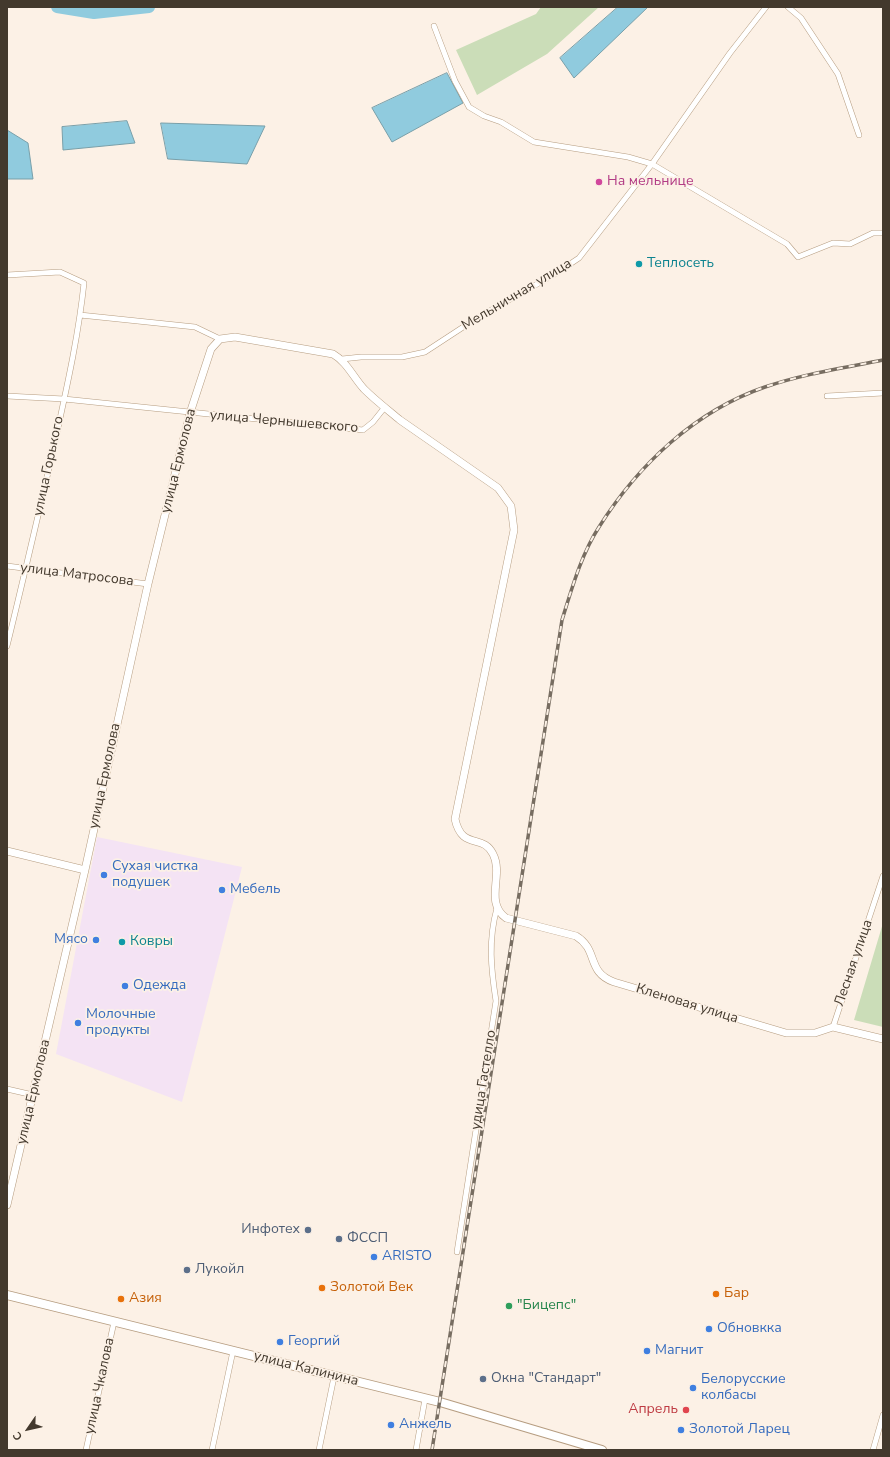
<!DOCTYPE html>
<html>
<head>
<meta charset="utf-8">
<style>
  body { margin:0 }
  #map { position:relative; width:890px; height:1457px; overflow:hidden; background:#fcf1e6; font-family:"Nunito Sans",sans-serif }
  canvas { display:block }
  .frame { position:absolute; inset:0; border:8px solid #43392d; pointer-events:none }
  .north { position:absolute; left:8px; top:1409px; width:40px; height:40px; -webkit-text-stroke:3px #fcf1e6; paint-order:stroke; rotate:236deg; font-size:11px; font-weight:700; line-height:16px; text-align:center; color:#43392d }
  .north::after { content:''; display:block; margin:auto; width:14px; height:18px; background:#43392d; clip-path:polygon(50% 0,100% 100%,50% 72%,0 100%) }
</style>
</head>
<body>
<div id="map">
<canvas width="890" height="1457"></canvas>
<div class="frame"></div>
<div class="north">С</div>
</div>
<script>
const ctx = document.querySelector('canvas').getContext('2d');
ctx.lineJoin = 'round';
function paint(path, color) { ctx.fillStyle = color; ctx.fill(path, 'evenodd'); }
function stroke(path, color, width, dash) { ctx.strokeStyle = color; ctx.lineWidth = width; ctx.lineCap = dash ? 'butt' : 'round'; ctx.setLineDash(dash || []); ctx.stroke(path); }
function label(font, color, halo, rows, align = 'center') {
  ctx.font = font + ' "Nunito Sans",sans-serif'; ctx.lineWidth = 3.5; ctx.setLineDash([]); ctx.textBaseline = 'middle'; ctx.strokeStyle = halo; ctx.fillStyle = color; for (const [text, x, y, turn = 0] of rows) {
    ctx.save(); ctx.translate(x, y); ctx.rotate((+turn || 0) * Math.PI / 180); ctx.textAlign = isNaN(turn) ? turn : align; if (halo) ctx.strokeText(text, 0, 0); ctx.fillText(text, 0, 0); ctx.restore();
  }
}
paint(new Path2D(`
  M97 837 242 867 182 1102 56 1054Z`), '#f4e3f4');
paint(new Path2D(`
  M541 7H599L547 54 477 95 456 50 536 14Z
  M883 923V1027L854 1020Z`), '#cbddb8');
const water = new Path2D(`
  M618 7H648L574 78 560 58Z
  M447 73 463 103 392 142 372 108Z
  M127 121 135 143 63 150 62 127Z
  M161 123 265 126 247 164 168 159Z
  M7 130 28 143 33 179H7Z`);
paint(water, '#90cbde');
stroke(water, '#799fa9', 1);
stroke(new Path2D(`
  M57 7 94 13 149 7`), '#90cbde', 12);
const street = new Path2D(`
  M788 7 801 18 838 74 859 135
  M434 26 455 81 469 107 484 116 501 122 534 142 628 157 652 164 787 244 798 257 833 243 850 244 873 233H883
  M7 275 60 272 84 283C78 340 65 395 53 451 38 516 23 581 7 646
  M80 315 195 327 220 339
  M342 359 361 357H402L425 352 477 318 555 274 579 258 652 164 730 53 766 7
  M7 396 64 399 363 430 373 422 385 407
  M827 396 883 393
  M7 566 148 584
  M833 1027 883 876
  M7 1089 33 1095
  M457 1252 496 1001C491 969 488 940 497 908
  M86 1450 114 1322
  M212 1450 233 1351
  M319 1450 334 1377
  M416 1450 425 1399
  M873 1450 883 1415`);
const secondary = new Path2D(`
  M7 851 85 870
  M7 1205 85 870 148 584 190 413 211 349 220 339 235 337 333 354C347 362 353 377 364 389 375 400 388 410 400 420L498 488 511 506 514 530 455 819C462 851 483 833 493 854 504 875 484 902 506 918L576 936C599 950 586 972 614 982L786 1033H815L833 1027 883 1039`);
const primary = new Path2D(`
  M7 1295 440 1402 602 1450`);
stroke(street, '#b69d81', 6);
stroke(secondary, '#b69d81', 8);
stroke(primary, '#b69d81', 10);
stroke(street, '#fff', 5);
stroke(secondary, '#fff', 7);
stroke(primary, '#fff', 8);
const rail = new Path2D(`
  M432 1450 562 620C572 588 581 555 599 527 638 465 695 411 765 387 803 374 843 368 883 360`);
stroke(rail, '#776d61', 3.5);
stroke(rail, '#fcf1e6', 2, [6]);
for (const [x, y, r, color] of [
  [599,182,4,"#d1479c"],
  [639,264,4,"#0f9aa8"],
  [104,875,4,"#3f7fe0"],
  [222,890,4,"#3f7fe0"],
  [96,940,4,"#3f7fe0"],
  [122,942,4,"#0f9aa8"],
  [125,986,4,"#3f7fe0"],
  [78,1023,4,"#3f7fe0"],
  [308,1230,4,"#5c6f8a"],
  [339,1239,4,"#5c6f8a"],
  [374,1257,4,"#3f7fe0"],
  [187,1270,4,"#5c6f8a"],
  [322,1288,4,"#e8710a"],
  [716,1294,4,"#e8710a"],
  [121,1299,4,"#e8710a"],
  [509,1306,4,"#2e9e5b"],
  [709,1329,4,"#3f7fe0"],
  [280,1342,4,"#3f7fe0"],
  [647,1351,4,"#3f7fe0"],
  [483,1379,4,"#5c6f8a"],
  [693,1388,4,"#3f7fe0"],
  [686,1410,4,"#e0444e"],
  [391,1425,4,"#3f7fe0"],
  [681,1430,4,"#3f7fe0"]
]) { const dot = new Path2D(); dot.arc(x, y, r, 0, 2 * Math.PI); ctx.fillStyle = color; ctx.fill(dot); stroke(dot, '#fcf1e6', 1.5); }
label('14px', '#b23c85', '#fcf1e6', [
  ["На мельнице",607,182]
], 'left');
label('14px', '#0d838f', '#fcf1e6', [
  ["Теплосеть",647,264],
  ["Ковры",130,942]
], 'left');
label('14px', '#43392d', '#fcf1e6', [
  ["Мельничная улица",517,295,-31],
  ["улица Чернышевского",284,422,5],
  ["улица Ермолова",179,461,-76],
  ["улица Горького",49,466,-78],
  ["улица Матросова",77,575,7],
  ["улица Ермолова",105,776,-78],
  ["Лесная улица",854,963,-71],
  ["Кленовая улица",687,1004,17],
  ["удица Гастелло",484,1080,-81],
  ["улица Ермолова",34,1092,-77],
  ["улица Калинина",306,1369,14],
  ["улица Чкалова",100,1386,-78]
]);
label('14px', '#366cbe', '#fcf1e6', [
  ["Сухая чистка",112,867],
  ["подушек",112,883],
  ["Мебель",230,890],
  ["Мясо",88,940,"right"],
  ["Одежда",133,986],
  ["Молочные",86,1015],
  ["продукты",86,1031],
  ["ARISTO",382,1257],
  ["Обновкка",717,1329],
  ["Георгий",288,1342],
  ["Магнит",655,1351],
  ["Белорусские",701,1380],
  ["колбасы",701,1396],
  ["Анжель",399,1425],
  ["Золотой Ларец",689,1430]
], 'left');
label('14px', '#4e5e75', '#fcf1e6', [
  ["Инфотех",300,1230,"right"],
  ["ФССП",347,1239],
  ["Лукойл",195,1270],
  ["Окна \"Стандарт\"",491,1379]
], 'left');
label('14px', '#c56008', '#fcf1e6', [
  ["Золотой Век",330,1288],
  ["Бар",724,1294],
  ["Азия",129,1299]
], 'left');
label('14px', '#27864d', '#fcf1e6', [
  ["\"Бицепс\"",517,1306]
], 'left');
label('14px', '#be3a42', '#fcf1e6', [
  ["Апрель",678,1410]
], 'right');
</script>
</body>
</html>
